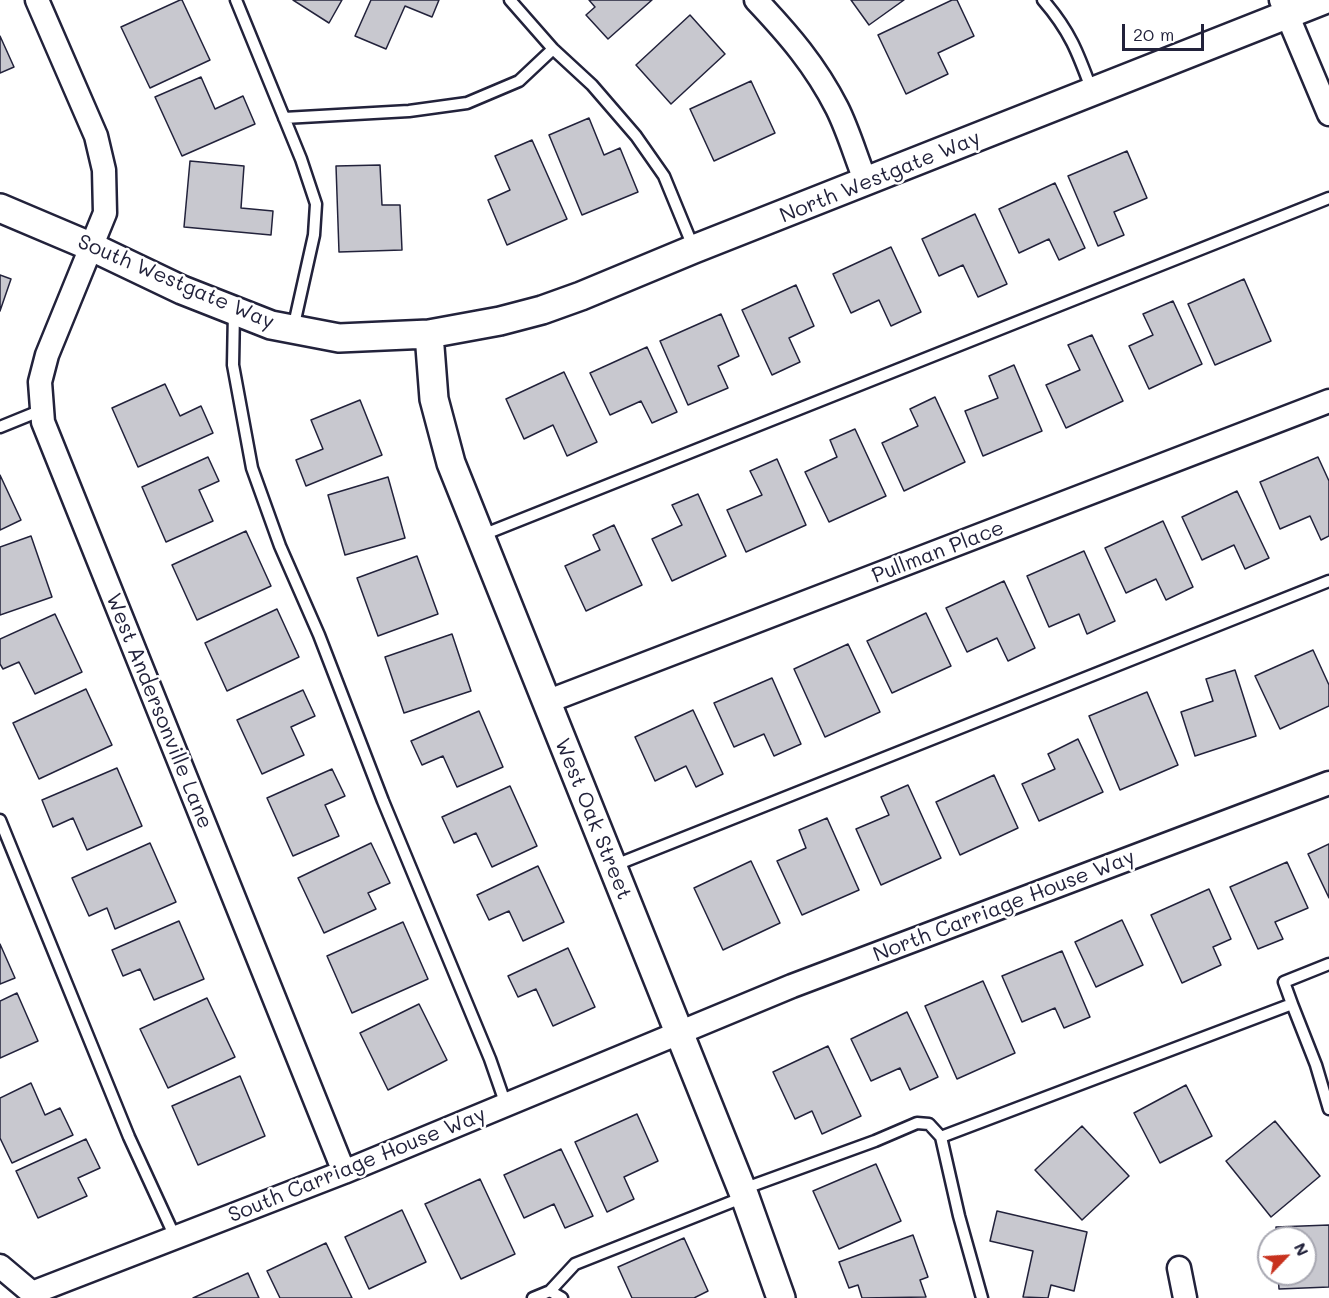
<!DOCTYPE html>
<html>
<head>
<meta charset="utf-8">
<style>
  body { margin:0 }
  #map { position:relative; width:1329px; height:1298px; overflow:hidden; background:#fff; font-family:Mali,sans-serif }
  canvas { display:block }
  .north { position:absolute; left:1257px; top:1226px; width:60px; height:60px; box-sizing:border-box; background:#fff; border:2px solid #a7a7b1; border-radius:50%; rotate:65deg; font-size:16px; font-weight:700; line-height:24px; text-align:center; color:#22223b }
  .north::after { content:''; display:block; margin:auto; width:21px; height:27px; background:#c8321e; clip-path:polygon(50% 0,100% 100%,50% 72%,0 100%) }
  .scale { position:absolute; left:1122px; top:24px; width:82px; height:27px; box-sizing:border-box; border:3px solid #22223b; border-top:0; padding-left:8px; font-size:18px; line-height:21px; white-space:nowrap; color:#22223b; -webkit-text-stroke:4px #fff; paint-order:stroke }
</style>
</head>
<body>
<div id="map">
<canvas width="1329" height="1298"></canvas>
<div class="north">N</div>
<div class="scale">20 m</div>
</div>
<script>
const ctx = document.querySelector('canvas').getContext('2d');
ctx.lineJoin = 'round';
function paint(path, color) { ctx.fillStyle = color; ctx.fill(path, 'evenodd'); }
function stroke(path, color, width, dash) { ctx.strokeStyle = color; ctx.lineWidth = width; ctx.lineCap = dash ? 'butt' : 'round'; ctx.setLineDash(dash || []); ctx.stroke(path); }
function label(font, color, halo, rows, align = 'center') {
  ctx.font = font + ' Mali,sans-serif'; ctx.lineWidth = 5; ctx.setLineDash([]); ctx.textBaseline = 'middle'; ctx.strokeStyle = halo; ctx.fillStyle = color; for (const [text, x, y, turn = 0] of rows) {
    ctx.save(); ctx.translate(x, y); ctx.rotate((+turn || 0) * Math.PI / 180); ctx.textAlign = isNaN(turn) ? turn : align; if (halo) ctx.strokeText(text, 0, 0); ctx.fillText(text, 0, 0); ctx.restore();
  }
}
const building = new Path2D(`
  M180 0H182L210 60 150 88 121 27Z
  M293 0H342L329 23Z
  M371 0H439L432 17 405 6 386 49 355 36Z
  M589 0H652L608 39 586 15 595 7Z
  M851 0H904L869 25Z
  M952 0H957L974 36 938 53 948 74 906 94 878 35Z
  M690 15 725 54 671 104 636 65Z
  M0 36 14 67 0 73Z
  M201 77 215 109 243 96 255 124 182 156 155 97Z
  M751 81 775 133 714 161 690 109Z
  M589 118 604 155 620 148 638 192 582 215 549 135Z
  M532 140 567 219 507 245 488 200 510 190 495 156Z
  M1127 151 1147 198 1114 212 1124 235 1098 246 1068 176Z
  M190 161 244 166 241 208 273 211 271 235 184 227Z
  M380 165 382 205H400L402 250 339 252 336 166Z
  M1055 183 1085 248 1059 260 1049 239 1019 253 999 209Z
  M975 214 1007 284 978 297 963 265 939 276 922 239Z
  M891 247 921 312 891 326 879 300 851 313 833 274Z
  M0 275 11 279 0 311Z
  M1244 279 1271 341 1215 365 1188 304Z
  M796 285 814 326 789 338 800 362 772 375 742 310Z
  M1173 301 1202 364 1149 389 1129 346 1153 335 1143 314Z
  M721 314 739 356 718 366 728 388 688 405 660 341Z
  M1092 335 1123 401 1066 428 1046 385 1080 370 1068 345Z
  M647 347 677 412 652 423 641 401 610 415 590 373Z
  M1014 365 1042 431 983 456 965 411 998 398 989 376Z
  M564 372 597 442 567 456 553 425 524 439 506 399Z
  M165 384 180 416 201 406 213 433 138 467 112 408Z
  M935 397 965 462 904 491 882 443 918 426 910 409Z
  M360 400 382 455 306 486 296 460 323 449 311 420Z
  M855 429 886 496 829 522 805 472 837 457 830 440Z
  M208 457 219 481 199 490 213 521 166 542 142 487Z
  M1318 457 1329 481V536L1321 540 1310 516 1280 529 1260 482Z
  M777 459 806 525 746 552 727 510 762 495 750 471Z
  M0 475 21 520 0 530Z
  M388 477 405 538 345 555 328 495Z
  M1237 491 1269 558 1245 569 1234 545 1202 560 1182 517Z
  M698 494 726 556 672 581 652 539 682 525 672 505Z
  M1163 521 1193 587 1166 600 1156 579 1126 593 1105 548Z
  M614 525 642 585 586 611 565 566 600 550 593 535Z
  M246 531 271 586 197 620 172 565Z
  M31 536 52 597 0 615V547Z
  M1084 551 1115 621 1087 634 1079 614 1049 627 1027 576Z
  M417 556 438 614 378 636 357 578Z
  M1004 581 1035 648 1008 661 997 638 967 652 946 608Z
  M277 609 299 657 227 691 205 643Z
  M926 613 951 666 892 693 867 641Z
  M55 614 82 672 35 694 19 662 3 669 0 664V639Z
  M452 634 471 691 404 713 385 657Z
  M848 644 880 712 825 737 794 669Z
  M1313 650 1329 685V706L1280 729 1255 676Z
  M1235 670 1256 736 1195 756 1181 712 1213 701 1206 679Z
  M772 678 801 744 774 756 764 734 734 747 714 703Z
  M86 689 112 745 39 779 13 723Z
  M303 690 315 716 291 727 304 755 262 774 237 720Z
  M1147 692 1178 765 1120 790 1089 716Z
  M693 710 723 774 696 787 686 766 655 781 635 737Z
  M479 711 503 767 457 787 443 756 422 765 411 741Z
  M1078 739 1103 792 1039 821 1022 784 1055 769 1048 754Z
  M117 768 142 826 87 850 73 818 53 827 42 800Z
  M332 769 345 796 325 805 339 836 293 856 267 798Z
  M994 775 1018 828 960 855 936 802Z
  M908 785 941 858 881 885 856 829 889 815 881 797Z
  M510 786 537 846 492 867 476 833 454 843 442 817Z
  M827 818 859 890 802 915 777 861 806 848 799 830Z
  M150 843 176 902 115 929 107 908 89 916 72 878Z
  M371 843 390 883 368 893 376 909 324 933 298 878Z
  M1329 844V898L1308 854Z
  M751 861 780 923 723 950 694 888Z
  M1287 862 1308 908 1275 922 1283 939 1258 949 1230 887Z
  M538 866 564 922 523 941 509 911 489 920 477 895Z
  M1209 889 1231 939 1213 947 1221 965 1182 983 1151 915Z
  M1122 920 1143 965 1096 987 1075 942Z
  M179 921 204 979 154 1000 140 969 123 976 112 950Z
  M403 922 428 979 352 1013 327 956Z
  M0 944 15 978 0 984Z
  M568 948 595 1007 553 1026 536 989 518 997 508 976Z
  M1062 951 1090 1017 1064 1028 1055 1008 1022 1022 1002 976Z
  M983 981 1015 1053 957 1079 925 1006Z
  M17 993 38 1041 0 1058V1001Z
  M207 998 235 1057 168 1088 140 1029Z
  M419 1004 447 1060 388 1090 360 1033Z
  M907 1012 938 1077 910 1090 900 1068 871 1081 851 1039Z
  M828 1046 861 1116 822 1134 812 1111 795 1119 773 1072Z
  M240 1076 265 1136 198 1165 172 1106Z
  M31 1083 45 1115 60 1108 73 1135 12 1163 0 1138V1098Z
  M1186 1085 1212 1136 1160 1163 1134 1113Z
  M637 1114 658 1161 624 1177 634 1199 607 1212 575 1142Z
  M1275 1121 1320 1176 1271 1217 1226 1161Z
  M1082 1126 1129 1176 1082 1220 1035 1170Z
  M86 1139 100 1168 78 1178 87 1196 38 1218 16 1171Z
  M561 1149 593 1216 565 1228 554 1204 524 1218 504 1175Z
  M876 1164 901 1221 839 1249 813 1191Z
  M480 1179 515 1254 461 1279 425 1204Z
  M402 1210 426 1262 369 1289 345 1237Z
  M997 1211 1087 1232 1074 1291 1051 1285 1048 1298 1023 1297 1033 1251 990 1241Z
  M1329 1225V1287L1279 1289 1278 1274H1305V1238H1276V1227Z
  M913 1235 928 1277 920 1280 926 1297 862 1298 858 1285 849 1288 839 1262Z
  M684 1238 708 1291 694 1298H632L618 1267Z
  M326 1243 352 1298H280L267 1271Z
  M248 1273 259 1298H193Z`);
paint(building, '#c8c8cf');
stroke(building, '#22223b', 1.5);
const service = new Path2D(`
  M236 0 301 159 316 204 314 235 293 329
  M510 0 553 49 592 85 636 136 664 176 694 249
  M1043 0C1070 31 1078 53 1092 91
  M284 118 409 111 467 103 519 81 553 49
  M234 311 233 365 252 468 280 546 319 635 383 801 490 1059 506 1105
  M0 427 42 410
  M480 536 1329 198
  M0 820 129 1137 175 1237
  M613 866 1329 581
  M1292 1004 1284 982 1329 964
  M743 1189 875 1141 917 1123 929 1124 941 1137
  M550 1291 562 1298
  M533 1298 550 1291 575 1264 744 1197
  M982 1298 959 1216 941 1137 1292 1004 1316 1065 1329 1109`);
const minor = new Path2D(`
  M37 0 96 136 104 170 105 213 47 355 40 382 43 422 344 1172
  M756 0C789 35 815 65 837 108 849 132 856 158 866 182
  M1281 0 1329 114
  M546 702 1329 401
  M0 1266 32 1293 344 1172 792 986 1329 783
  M1179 1268 1185 1298`);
const tertiary = new Path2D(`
  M0 208 92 247 182 290 271 325 339 338 429 334 500 321 542 310 581 296 694 249 1324 0
  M429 334 434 399 451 463 745 1197 781 1298`);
stroke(service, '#22223b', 15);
stroke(minor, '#22223b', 27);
stroke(tertiary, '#22223b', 32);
stroke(service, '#fff', 10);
stroke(minor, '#fff', 22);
stroke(tertiary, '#fff', 27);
label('21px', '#22223b', '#fff', [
  ["North Westgate Way",880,177,-22],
  ["South Westgate Way",176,282,23],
  ["Pullman Place",938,552,-21],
  ["West Andersonville Lane",159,711,68],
  ["West Oak Street",593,819,68],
  ["North Carriage House Way",1004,906,-21],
  ["South Carriage House Way",357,1165,-22]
]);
</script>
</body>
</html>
